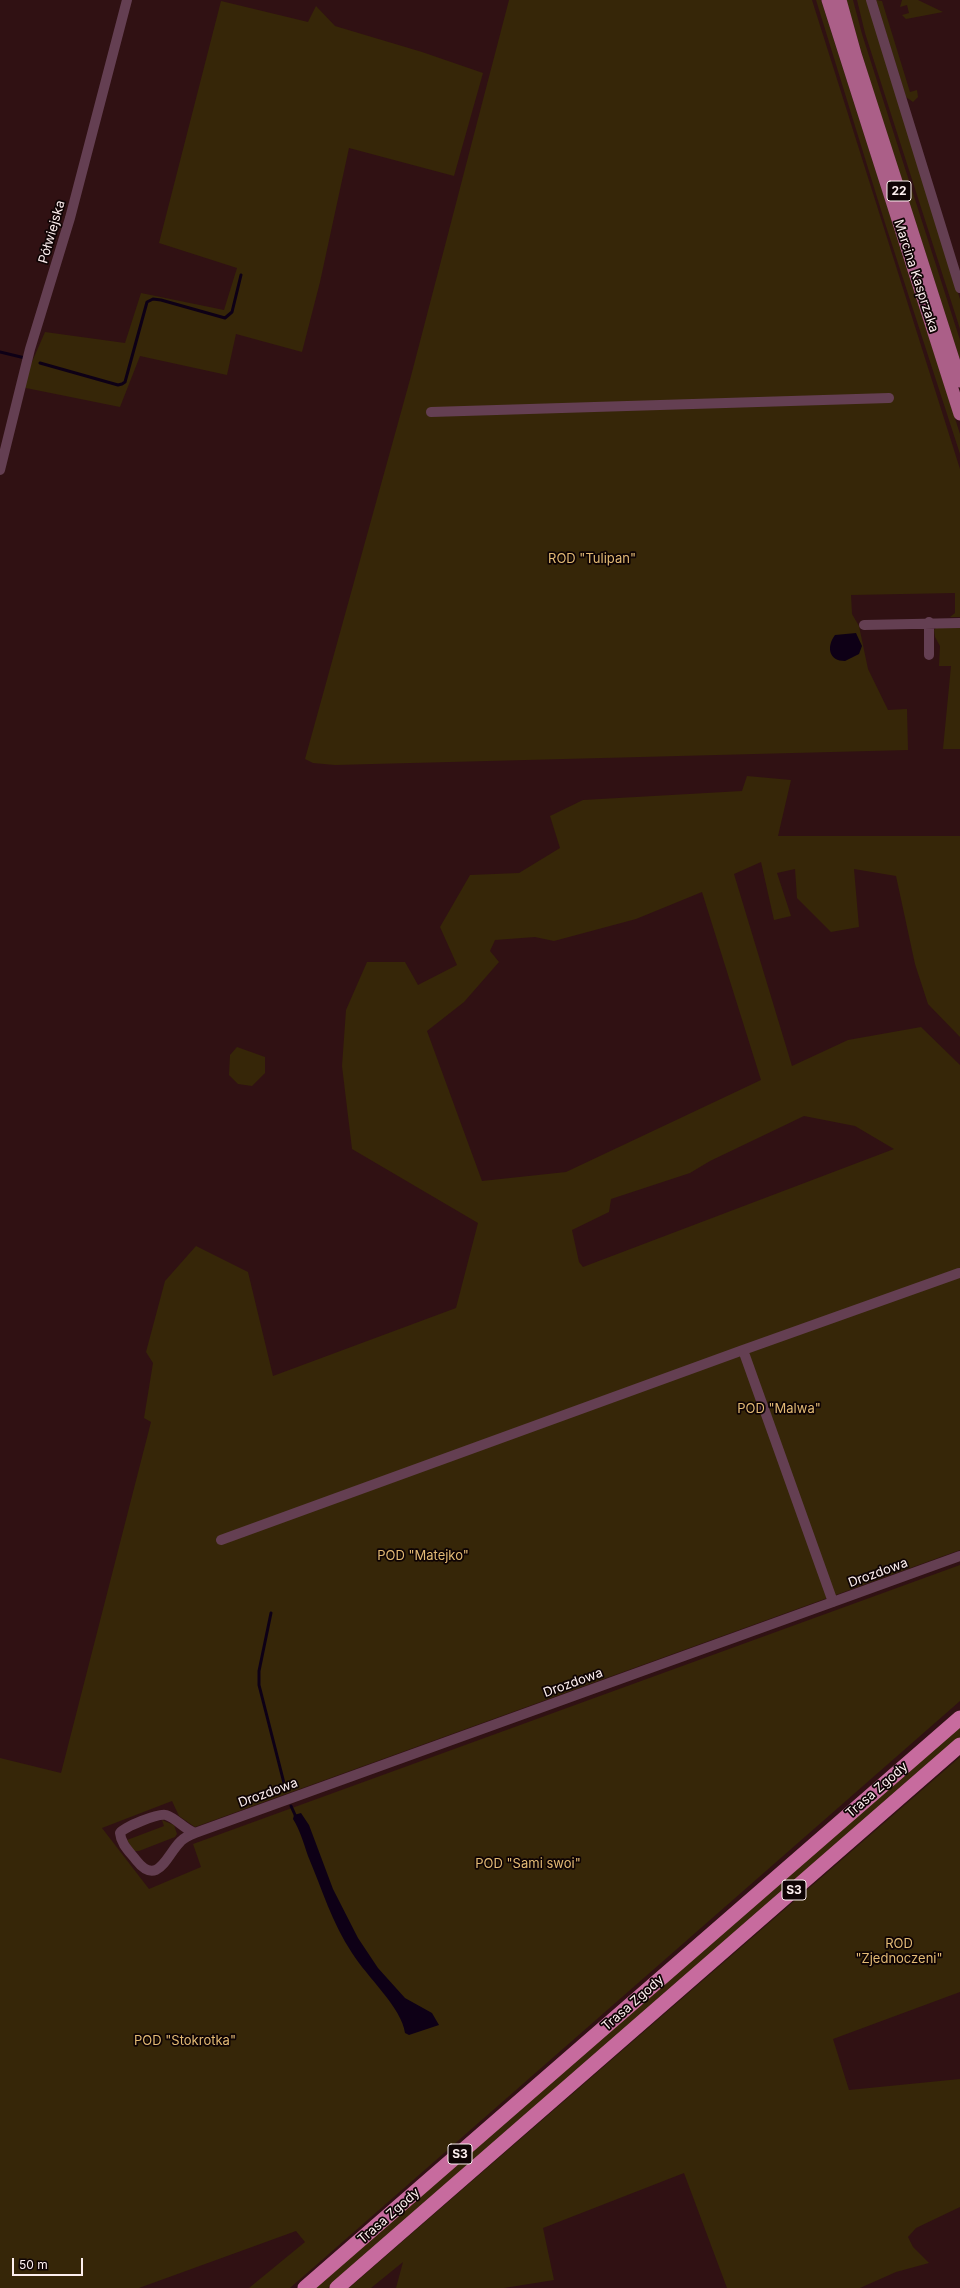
<!DOCTYPE html>
<html>
<head>
<meta charset="utf-8">
<style>
  body { margin:0 }
  #map { position:relative; width:960px; height:2288px; overflow:hidden; background:#301113; font-family:Inter,sans-serif }
  canvas { display:block }
  .scale { position:absolute; left:12px; top:2258px; width:71px; height:18px; box-sizing:border-box; border:2px solid #fdefef; border-top:0; padding-left:5px; font-size:12px; line-height:14px; white-space:nowrap; color:#fdefef; -webkit-text-stroke:3px #0f0404; paint-order:stroke }
</style>
</head>
<body>
<div id="map">
<canvas width="960" height="2288"></canvas>
<div class="scale">50 m</div>
</div>
<script>
const ctx = document.querySelector('canvas').getContext('2d');
ctx.lineJoin = 'round';
function paint(path, color) { ctx.fillStyle = color; ctx.fill(path, 'evenodd'); }
function stroke(path, color, width, dash) { ctx.strokeStyle = color; ctx.lineWidth = width; ctx.lineCap = dash ? 'butt' : 'round'; ctx.setLineDash(dash || []); ctx.stroke(path); }
function label(font, color, halo, rows, align = 'center') {
  ctx.font = font + ' Inter,sans-serif'; ctx.lineWidth = 3.5; ctx.setLineDash([]); ctx.textBaseline = 'middle'; ctx.strokeStyle = halo; ctx.fillStyle = color; for (const [text, x, y, turn = 0] of rows) {
    ctx.save(); ctx.translate(x, y); ctx.rotate((+turn || 0) * Math.PI / 180); ctx.textAlign = isNaN(turn) ? turn : align; if (halo) ctx.strokeText(text, 0, 0); ctx.fillText(text, 0, 0); ctx.restore();
  }
}
paint(new Path2D(`
  M509 0H812L960 469V617H950L955 613V593L851 595 852 614 859 626 868 669 888 710 907 709 908 750 335 765 313 763 305 759 411 376Z
  M816 0H821L960 434V454L885 223Z
  M846 0H853L862 34 960 340V360L870 81Z
  M857 0H867L960 299V329L865 33Z
  M876 0 882 1 910 92 917 90 918 97 913 102 906 97Z
  M902 0H918L943 12 906 19 902 15 909 13 907 5 900 7Z
  M221 1 308 22 316 6 335 26 422 52 483 73 454 176 349 148 320 282 302 352 236 334 227 375 140 356 120 407 21 387 45 332 125 343 141 293 224 310 237 268 159 243Z
  M937 627H960V749H943L951 666H939L940 646 935 637 934 630Z
  M747 776 791 780 778 836H960V1037L928 1004 915 964 896 876 854 869 859 927 831 932 797 898 795 869 777 873 791 916 774 920 761 862 734 874 792 1066 848 1040 921 1027 960 1065V1550L195 1827 179 1816 172 1801 102 1828 149 1889 201 1867 193 1844 960 1565V1701L290 2288H249L305 2242 296 2231 139 2288H0V1758L61 1773 151 1422 144 1418 153 1363 146 1352 165 1281 196 1246 248 1272 273 1376 456 1308 478 1223 352 1149 342 1066 346 1010 367 962H405L418 985 457 965 440 927 470 875 519 873 560 848 550 816 583 800 742 791ZM702 892 761 1080 566 1172 482 1181 427 1031 464 1002 499 962 490 951 495 940 535 937 554 941 636 919ZM804 1116 855 1126 894 1149 583 1267 579 1262 572 1230 609 1212 611 1199 690 1173 710 1161Z
  M237 1047 265 1057V1073L252 1086 238 1084 229 1075 230 1055Z
  M960 1725V1737L328 2288H314Z
  M960 1757V1992L833 2039 849 2090 960 2079V2207L916 2228 908 2237 913 2247 929 2263 896 2272 860 2288H727L684 2173 543 2228 554 2280 504 2288H396L403 2262 371 2288H349Z
  M162 1820 174 1825 177 1834 175 1837 139 1851H134L127 1840 164 1826Z`), '#362608');
paint(new Path2D(`
  M856 633 862 646 859 654 845 661C829 661 826 647 835 635Z
  M301 1813 309 1825 333 1889 358 1938 378 1968 405 1998 432 2013 439 2025 409 2035 405 2033C402 2008 367 1977 352 1953 332 1923 322 1889 308 1856 304 1844 300 1830 293 1819L294 1815Z`), '#0e0016');
stroke(new Path2D(`
  M0 352 25 358
  M40 363 118 385 122 384 125 382 147 302 153 299 161 300 225 318 232 312 241 275
  M271 1613 259 1671V1685L286 1791
  M291 1806 296 1817`), '#0e0016', 3);
stroke(new Path2D(`
  M871 0 960 288
  M431 412 889 398
  M0 470 30 349 70 218 127 0
  M929 622V655
  M864 625 960 623
  M221 1540 743 1350
  M833 1602 743 1350 959 1273
  M195 1833C184 1829 176 1818 166 1815 158 1813 124 1827 120 1833 121 1844 129 1851 136 1860 158 1888 167 1854 181 1841 185 1837 190 1835 195 1833L960 1556`), '#643f52', 10);
stroke(new Path2D(`
  M828 0 960 414
  M840 0 855 54 960 381`), '#ab5f88', 13);
stroke(new Path2D(`
  M305 2288 960 1718
  M337 2288 960 1745`), '#c76b9e', 15);
for (const [x, y, w] of [
  [899,191,24],
  [794,1890,24],
  [460,2154,24]
]) { const box = new Path2D(); box.roundRect(x - w / 2, y - 10, w, 20, 3); ctx.fillStyle = '#0f0404'; ctx.fill(box); stroke(box, '#fdefef', 1); }
label('bold 12px', '#fdefef', null, [
  ["22",899,191],
  ["S3",794,1890],
  ["S3",460,2154]
]);
label('13px', '#fdefef', '#0f0404', [
  ["Półwiejska",52,232,-74],
  ["Marcina Kasprzaka",916,276,72],
  ["Drozdowa",878,1573,-20],
  ["Drozdowa",573,1683,-20],
  ["Trasa Zgody",877,1790,-41],
  ["Drozdowa",268,1793,-20],
  ["Trasa Zgody",633,2003,-41],
  ["Trasa Zgody",389,2216,-41]
]);
label('13px', '#e3ba75', '#0f0404', [
  ["ROD \"Tulipan\"",592,559],
  ["POD \"Malwa\"",779,1409],
  ["POD \"Matejko\"",423,1556],
  ["POD \"Sami swoi\"",528,1864],
  ["ROD",899,1944],
  ["\"Zjednoczeni\"",899,1959],
  ["POD \"Stokrotka\"",185,2041]
]);
</script>
</body>
</html>
